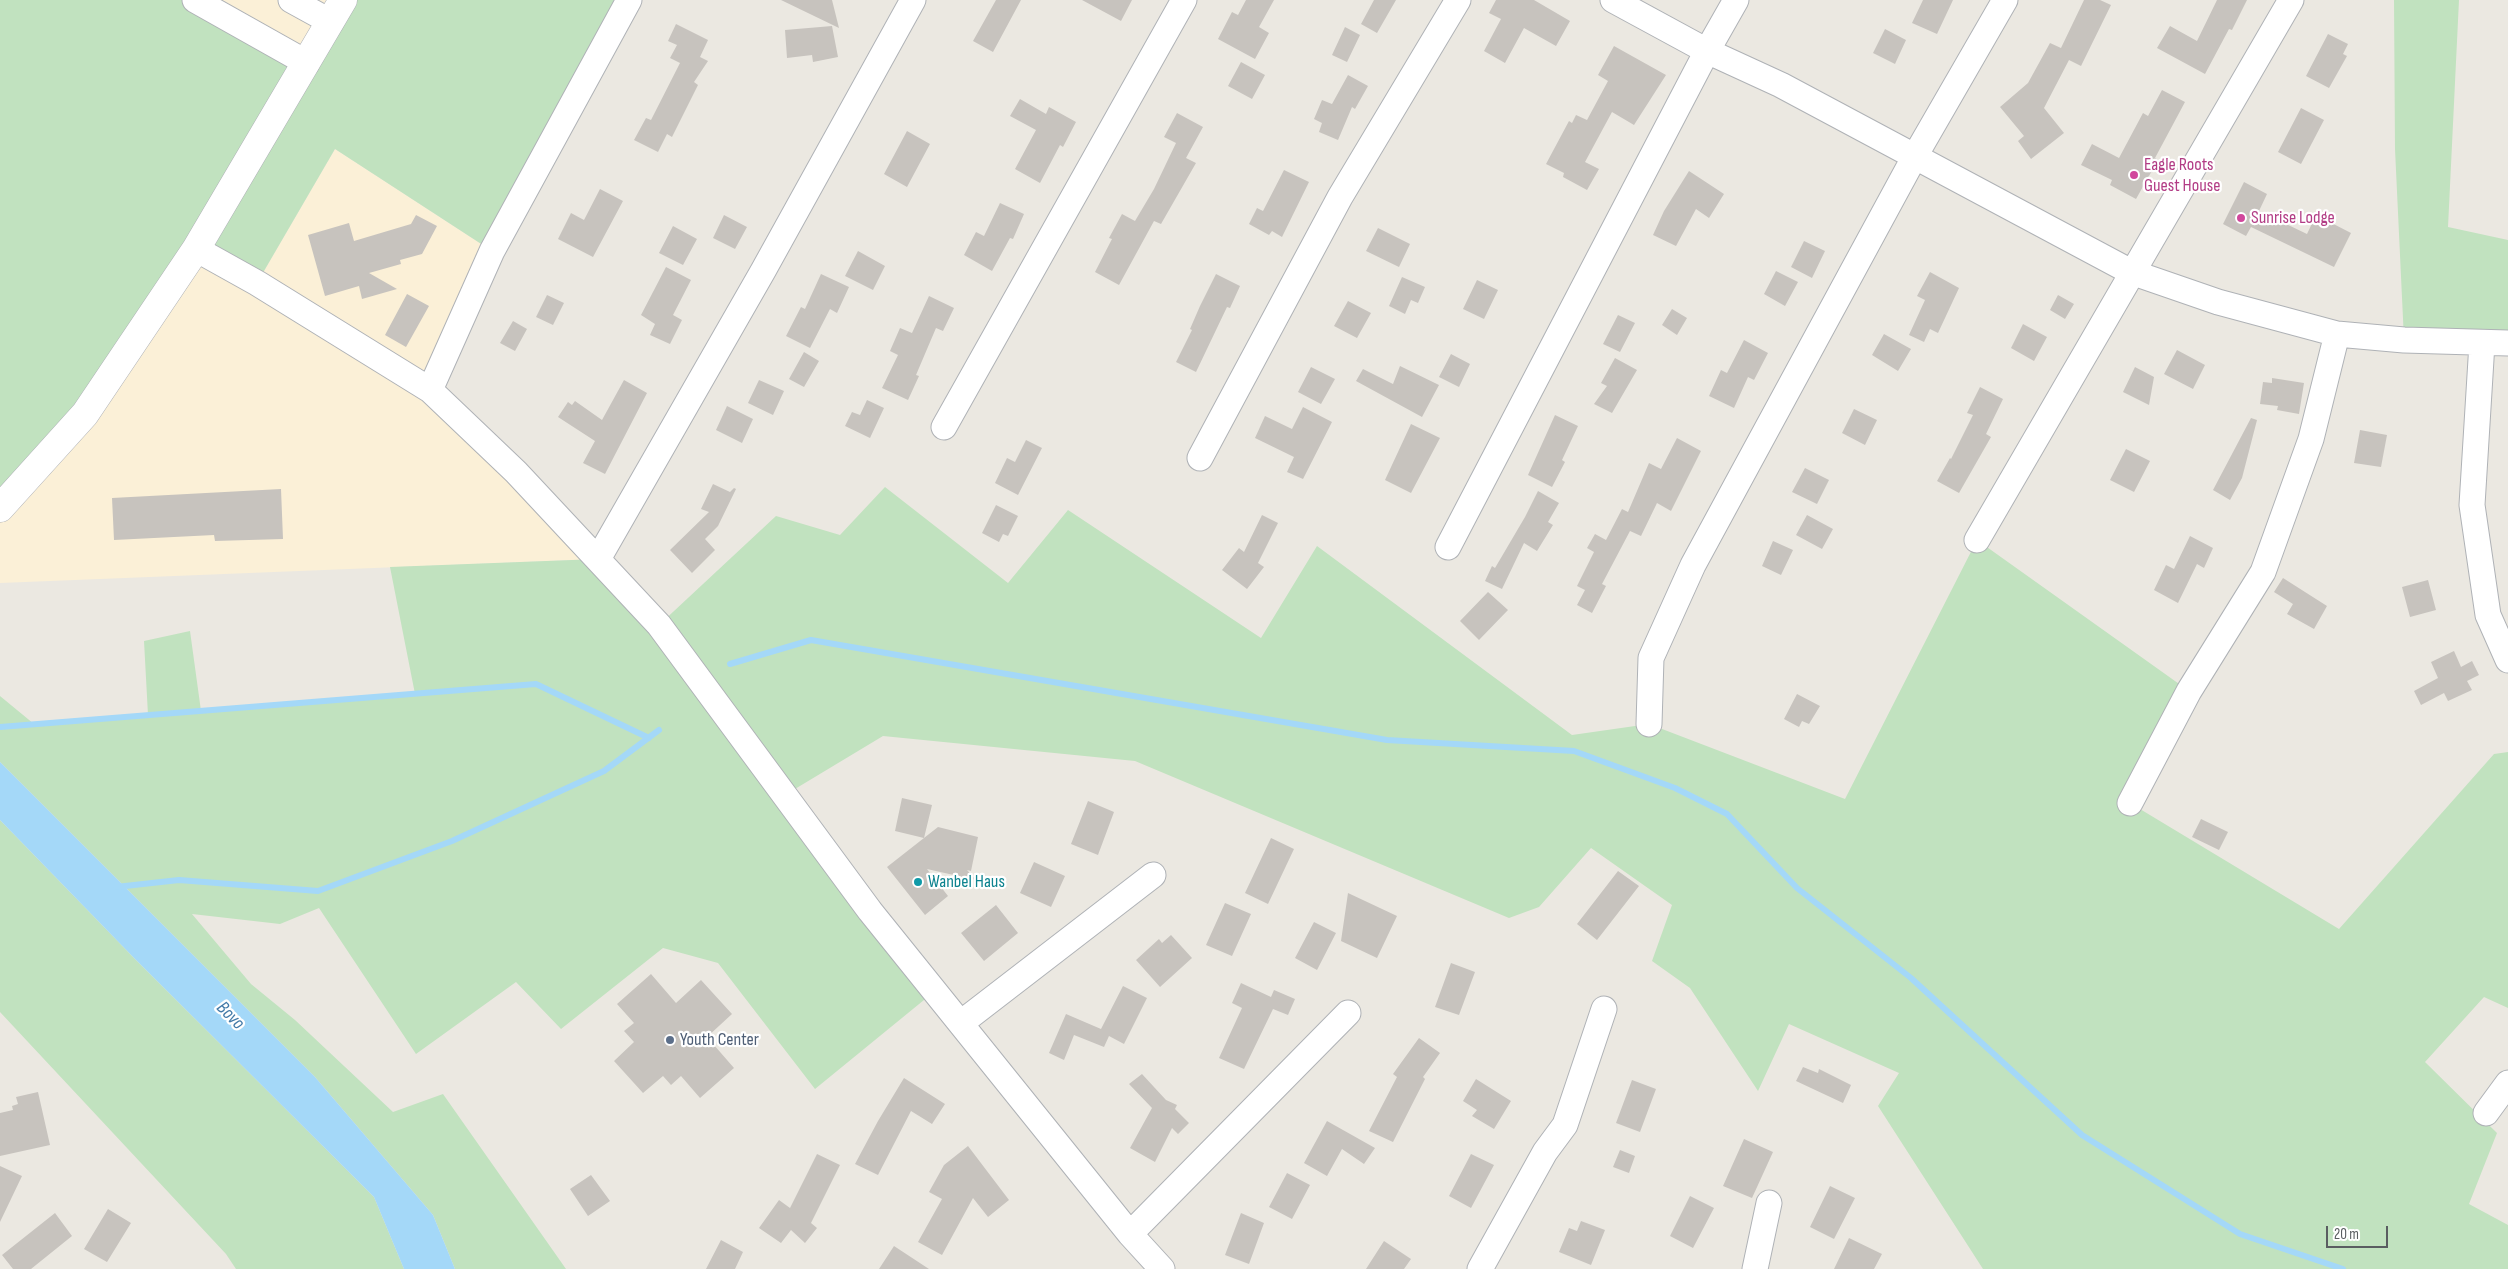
<!DOCTYPE html>
<html>
<head>
<meta charset="utf-8">
<style>
  body { margin:0 }
  #map { position:relative; width:2508px; height:1269px; overflow:hidden; background:#ebe8e1; font-family:"Sofia Sans Condensed",sans-serif }
  canvas { display:block }
  .scale { position:absolute; left:2326px; top:1226px; width:62px; height:22px; box-sizing:border-box; border:2px solid #5a5d61; border-top:0; padding-left:6px; font-size:15px; line-height:18px; white-space:nowrap; color:#5a5d61; -webkit-text-stroke:4px #fff; paint-order:stroke }
</style>
</head>
<body>
<div id="map">
<canvas width="2508" height="1269"></canvas>
<div class="scale">20 m</div>
</div>
<script>
const ctx = document.querySelector('canvas').getContext('2d');
ctx.lineJoin = 'round';
function paint(path, color) { ctx.fillStyle = color; ctx.fill(path, 'evenodd'); }
function stroke(path, color, width, dash) { ctx.strokeStyle = color; ctx.lineWidth = width; ctx.lineCap = dash ? 'butt' : 'round'; ctx.setLineDash(dash || []); ctx.stroke(path); }
function label(font, color, halo, rows, align = 'center') {
  ctx.font = font + ' "Sofia Sans Condensed",sans-serif'; ctx.lineWidth = 4.5; ctx.setLineDash([]); ctx.textBaseline = 'middle'; ctx.strokeStyle = halo; ctx.fillStyle = color; for (const [text, x, y, turn = 0] of rows) {
    ctx.save(); ctx.translate(x, y); ctx.rotate((+turn || 0) * Math.PI / 180); ctx.textAlign = isNaN(turn) ? turn : align; if (halo) ctx.strokeText(text, 0, 0); ctx.fillText(text, 0, 0); ctx.restore();
  }
}
paint(new Path2D(`
  M195 0H343L307 63Z
  M335 149 492 251 430 390 598 559 0 583V508L196 249 257 283Z`), '#fbf0d7');
paint(new Path2D(`
  M0 0H195L307 63 343 0H629L492 251 335 149 257 283 196 249 0 508Z
  M2394 0H2459L2448 227 2508 240V343L2404 340 2395 149Z
  M885 487 1008 583 1068 510 1261 638 1317 546 1572 735 1649 724 1845 799 1977 540 2189 691 2130 803 2339 929 2494 754 2508 752V1008L2484 997 2425 1062 2497 1133 2469 1204 2508 1225V1269H1983L1878 1106 1899 1073 1789 1024 1758 1091 1690 988 1652 961 1672 905 1591 848 1539 907 1509 918 1135 761 883 736 785 795 935 991 815 1089 718 963 663 948 561 1029 516 982 416 1054 319 908 280 924 192 914 251 984 295 1020 393 1112 443 1094 566 1269H455L433 1215 315 1077 0 762V696L34 724 148 715 144 641 190 631 201 711 415 694 390 567 598 559 659 625 776 516 840 535Z
  M0 820 135 959 374 1197 404 1269H236L226 1254 0 1012Z`), '#c1e2bf');
paint(new Path2D(`
  M0 762 315 1077 433 1215 455 1269H404L374 1197 135 959 0 820Z`), '#a4d8f8');
stroke(new Path2D(`
  M730 664 811 640 1387 740 1574 751 1675 788 1727 814 1797 888 1911 978 2082 1135 2240 1234 2343 1269
  M0 727 536 684 649 738
  M116 887 179 880 318 891 452 841 604 771 659 730`), '#a4d8f8', 6);
paint(new Path2D(`
  M781 0H832L839 28Z
  M996 0H1021L993 52 973 41Z
  M1082 0H1132L1121 21Z
  M1246 0H1274L1259 27 1269 33 1255 59 1218 39 1232 12 1238 15Z
  M1374 0H1396L1377 33 1361 24Z
  M1496 0H1534L1570 21 1556 46 1524 28 1505 63 1484 51 1501 19 1489 13Z
  M1923 0H1953L1937 34 1912 23Z
  M2084 0H2100L2111 5 2081 66 2069 60 2044 108 2064 133 2031 159 2018 141 2024 136 2000 107 2028 83 2050 43 2061 48Z
  M2217 0H2247L2232 30 2229 29 2205 74 2157 48 2170 26 2197 41Z
  M676 24 708 40 700 57 708 61 694 82 698 85 672 137 667 134 658 152 634 140 646 118 651 120 680 63 670 58 677 45 668 41Z
  M832 26 838 57 813 62 812 55 787 58 785 30Z
  M1345 27 1360 35 1347 62 1332 55Z
  M1885 29 1906 40 1895 64 1873 53Z
  M2328 34 2348 44 2343 54 2347 56 2329 88 2306 76Z
  M1614 46 1666 75 1634 125 1612 112 1585 162 1599 169 1587 190 1563 177 1564 173 1546 164 1569 121 1572 123 1576 115 1587 120 1608 81 1598 75Z
  M1241 62 1265 75 1252 99 1228 86Z
  M1348 75 1368 86 1355 109 1352 107 1338 140 1319 132 1322 123 1314 119 1322 100 1332 104Z
  M2162 90 2185 102 2155 158 2158 160 2136 199 2110 185 2112 180 2081 165 2092 144 2119 158 2143 113 2148 116Z
  M1020 99 1046 114 1049 107 1076 122 1063 147 1060 145 1040 183 1015 169 1036 130 1010 116Z
  M2301 108 2324 120 2301 164 2278 152Z
  M1177 113 1203 127 1186 158 1196 163 1161 224 1154 221 1119 285 1095 272 1112 239 1109 238 1122 214 1135 221 1154 189 1176 143 1164 137Z
  M907 131 930 144 907 187 884 174Z
  M1284 170 1309 182 1282 237 1272 231 1269 235 1249 224 1257 208 1263 211Z
  M1689 171 1724 194 1709 218 1696 209 1676 246 1653 235 1664 211Z
  M2244 182 2267 194 2259 211 2307 234 2316 215 2351 233 2334 267 2251 227 2246 236 2223 224Z
  M600 189 623 201 593 257 558 239 571 213 584 220Z
  M1000 203 1024 214 1013 239 1010 238 992 271 964 255 976 232 984 236Z
  M416 215 437 226 422 254 400 260 401 264 369 273 397 289 362 299 359 286 325 296 308 235 349 223 354 241 411 224Z
  M724 215 747 227 735 249 713 238Z
  M673 226 697 239 683 265 659 253Z
  M1378 228 1410 244 1399 267 1366 251Z
  M1804 241 1825 251 1812 278 1791 267Z
  M858 251 885 266 873 290 845 276Z
  M666 267 691 280 673 315 682 320 670 344 650 335 655 324 641 315Z
  M1776 271 1798 282 1785 306 1764 294Z
  M1930 272 1959 288 1938 333 1930 329 1924 342 1909 335 1925 300 1917 296Z
  M821 274 849 287 837 313 830 309 810 348 786 336 801 307 805 309Z
  M1216 274 1240 286 1230 308 1227 307 1196 372 1176 362 1192 330 1190 329 1200 306Z
  M1402 277 1425 287 1418 303 1411 300 1405 314 1389 306Z
  M1477 280 1498 290 1484 319 1463 309Z
  M407 294 429 306 406 347 385 335Z
  M547 295 564 303 553 325 536 317Z
  M2058 295 2074 304 2065 319 2050 310Z
  M929 296 954 308 943 331 936 328 916 375 919 376 908 400 882 388 898 355 890 351 900 328 912 333Z
  M1348 301 1371 313 1357 338 1334 326Z
  M1672 309 1687 318 1677 335 1662 325Z
  M1618 315 1635 323 1620 352 1603 344Z
  M513 321 527 329 515 351 500 343Z
  M2023 324 2047 337 2034 361 2011 348Z
  M1884 334 1911 349 1898 371 1872 355Z
  M1744 340 1768 353 1754 380 1748 377 1734 408 1709 396 1721 370 1727 373Z
  M2177 350 2205 365 2193 389 2164 374Z
  M804 352 819 361 804 387 789 379Z
  M1451 354 1470 364 1459 387 1439 377Z
  M1615 358 1637 370 1612 413 1594 404 1607 386 1601 383Z
  M1400 366 1439 385 1422 417 1356 381 1363 369 1393 384Z
  M1311 367 1335 379 1321 404 1298 392Z
  M2135 367 2154 377 2149 405 2123 392Z
  M2272 378 2304 383 2299 414 2277 410 2278 406 2260 404 2263 382 2272 383Z
  M624 380 647 393 605 474 583 463 595 441 558 417 568 402 572 405 575 401 602 420Z
  M759 380 784 391 773 415 748 403Z
  M1980 387 2003 399 1986 434 1991 437 1959 493 1937 481 1950 458 1951 459 1973 415 1967 413Z
  M867 400 884 408 870 438 845 426 852 412 860 415Z
  M727 406 753 419 742 443 716 430Z
  M1303 407 1332 422 1303 479 1287 472 1294 457 1255 438 1265 416 1292 429Z
  M1854 409 1877 420 1865 445 1842 433Z
  M1555 415 1578 426 1562 460 1565 462 1552 487 1528 475Z
  M2251 418 2257 420 2242 478 2230 500 2213 490Z
  M1411 424 1440 438 1411 493 1385 480Z
  M2360 430 2387 435 2381 467 2354 463Z
  M1677 438 1701 451 1671 511 1657 503 1641 536 1630 531 1602 584 1606 586 1592 613 1577 605 1585 590 1577 586 1594 552 1587 548 1595 534 1606 540 1622 509 1628 512 1649 463 1661 469Z
  M1026 440 1042 448 1018 495 995 483 1007 458 1015 462Z
  M2126 449 2150 461 2134 492 2110 480Z
  M1805 468 1829 480 1817 504 1792 492Z
  M713 484 730 492 734 488 736 489 718 526 705 539 715 550 692 573 670 550 709 512 701 509Z
  M281 489 283 539 215 541 214 535 114 540 112 498Z
  M1538 491 1559 503 1548 522 1553 525 1537 551 1524 543 1502 589 1485 581 1492 566 1495 568 1525 517Z
  M996 505 1018 516 1008 536 1003 534 999 542 982 533Z
  M1262 515 1278 523 1258 563 1264 567 1247 589 1222 570 1239 548 1244 552Z
  M1807 515 1833 529 1822 549 1796 535Z
  M2190 536 2213 548 2204 568 2197 564 2178 603 2154 590 2166 565 2174 569Z
  M1773 541 1793 550 1781 575 1762 566Z
  M2283 578 2327 606 2314 629 2287 614 2293 604 2274 592Z
  M2428 580 2436 610 2410 617 2402 587Z
  M1488 592 1508 610 1479 640 1460 621Z
  M2454 651 2461 667 2472 661 2479 675 2467 681 2472 690 2448 701 2444 693 2421 705 2414 691 2438 678 2431 662Z
  M1797 694 1820 706 1809 724 1802 721 1799 727 1784 719Z
  M902 798 932 805 924 838 895 831Z
  M1088 801 1114 812 1098 855 1071 844Z
  M2201 819 2228 832 2219 850 2192 837Z
  M938 827 978 837 971 871 967 870 976 880 927 869 948 896 925 915 887 867Z
  M1271 838 1294 849 1268 904 1245 893Z
  M1034 862 1065 876 1051 907 1020 893Z
  M1618 871 1639 886 1597 940 1577 924Z
  M1348 893 1397 916 1377 958 1341 941Z
  M1225 903 1251 914 1232 956 1206 945Z
  M996 905 1018 933 984 961 961 933Z
  M1314 922 1336 933 1317 970 1295 958Z
  M1171 935 1192 958 1160 987 1136 960 1159 939 1162 943Z
  M1451 963 1475 972 1459 1015 1435 1007Z
  M651 974 676 1003 701 980 732 1014 707 1037 734 1068 700 1098 681 1076 671 1085 663 1076 643 1093 614 1061 634 1042 624 1031 634 1023 617 1004Z
  M1241 983 1271 997 1274 990 1295 999 1288 1015 1273 1009 1244 1069 1219 1058 1242 1008 1232 1003Z
  M1123 986 1147 998 1124 1044 1109 1036 1104 1047 1074 1035 1064 1060 1049 1053 1066 1014 1101 1029Z
  M1419 1038 1440 1053 1423 1077 1425 1079 1393 1142 1369 1131 1397 1077 1393 1074Z
  M1803 1067 1818 1073 1819 1069 1851 1085 1843 1103 1796 1081Z
  M1142 1074 1166 1100 1177 1105 1175 1109 1189 1123 1178 1134 1172 1128 1155 1162 1130 1148 1152 1108 1129 1084Z
  M904 1078 945 1104 932 1124 911 1111 878 1175 855 1164 878 1121Z
  M1476 1079 1511 1101 1494 1129 1472 1116 1477 1110 1463 1101Z
  M1632 1080 1656 1089 1640 1132 1616 1123Z
  M38 1092 50 1145 0 1156V1113L13 1110 12 1106 18 1104 16 1097Z
  M1327 1121 1375 1148 1364 1164 1342 1149 1327 1176 1304 1163Z
  M1744 1139 1773 1152 1752 1198 1723 1186Z
  M968 1146 1009 1200 988 1217 973 1198 942 1255 918 1242 942 1199 929 1192 944 1165Z
  M1620 1150 1635 1156 1629 1173 1613 1167Z
  M817 1154 840 1165 811 1223 817 1228 805 1243 791 1230 781 1243 759 1228 779 1200 790 1208Z
  M1471 1154 1494 1165 1471 1208 1449 1196Z
  M0 1166 22 1176 0 1222Z
  M1287 1173 1310 1185 1292 1219 1269 1207Z
  M591 1175 610 1201 588 1216 570 1189Z
  M1830 1186 1855 1198 1834 1239 1810 1227Z
  M1690 1196 1714 1208 1693 1248 1670 1236Z
  M108 1209 131 1223 107 1262 84 1249Z
  M55 1213 72 1236 31 1269H13L2 1255Z
  M1241 1213 1264 1223 1249 1264 1225 1255Z
  M1581 1221 1605 1230 1591 1265 1559 1252 1569 1228 1577 1231Z
  M1849 1238 1882 1254 1874 1269H1834Z
  M721 1240 743 1252 735 1269H706Z
  M1384 1241 1411 1259 1404 1269H1366Z
  M894 1246 929 1269H879Z`), '#c7c3be');
const street = new Path2D(`
  M195 0 307 63
  M291 0 331 22
  M1613 0 1707 51 1781 85 2131 272 2218 302 2337 334 2404 340 2508 343
  M196 249 257 283 430 390 516 472 659 625 870 911 1130 1234 1162 1269
  M2482 343 2472 505 2488 615 2508 660
  M430 390 492 251 629 0
  M944 427 1184 0
  M1200 458 1340 197 1458 0
  M1977 540 2291 0
  M1448 547 1707 51 1736 0
  M598 559 763 271 913 0
  M1649 724 1651 658 1693 565 1915 156 2005 0
  M2130 803 2189 691 2263 572 2311 439 2337 334
  M961 1023 1153 875
  M2486 1113 2508 1083
  M1130 1234 1348 1013
  M1480 1269 1545 1152 1565 1125 1604 1009
  M1755 1269 1769 1203`);
const secondary = new Path2D(`
  M0 508 85 414 196 249 343 0`);
stroke(street, '#afb2b6', 27);
stroke(secondary, '#aeb1b6', 29);
stroke(street, '#fff', 25);
stroke(secondary, '#fff', 28);
for (const [x, y, r, color] of [
  [2134,175,5,"#d1479c"],
  [2241,218,5,"#d1479c"],
  [918,882,5,"#0f9aa8"],
  [670,1040,5,"#5c6f8a"]
]) { const dot = new Path2D(); dot.arc(x, y, r, 0, 2 * Math.PI); ctx.fillStyle = color; ctx.fill(dot); stroke(dot, '#fff', 2); }
label('18px', '#b23c85', '#fff', [
  ["Eagle Roots",2144,165],
  ["Guest House",2144,186],
  ["Sunrise Lodge",2251,218]
], 'left');
label('18px', '#0d838f', '#fff', [
  ["Wanbel Haus",928,882]
], 'left');
label('18px', '#4e5e75', '#fff', [
  ["Youth Center",680,1040]
], 'left');
label('italic 19px', '#437aa8', '#fff', [
  ["Bovo",230,1016,45]
]);
</script>
</body>
</html>
